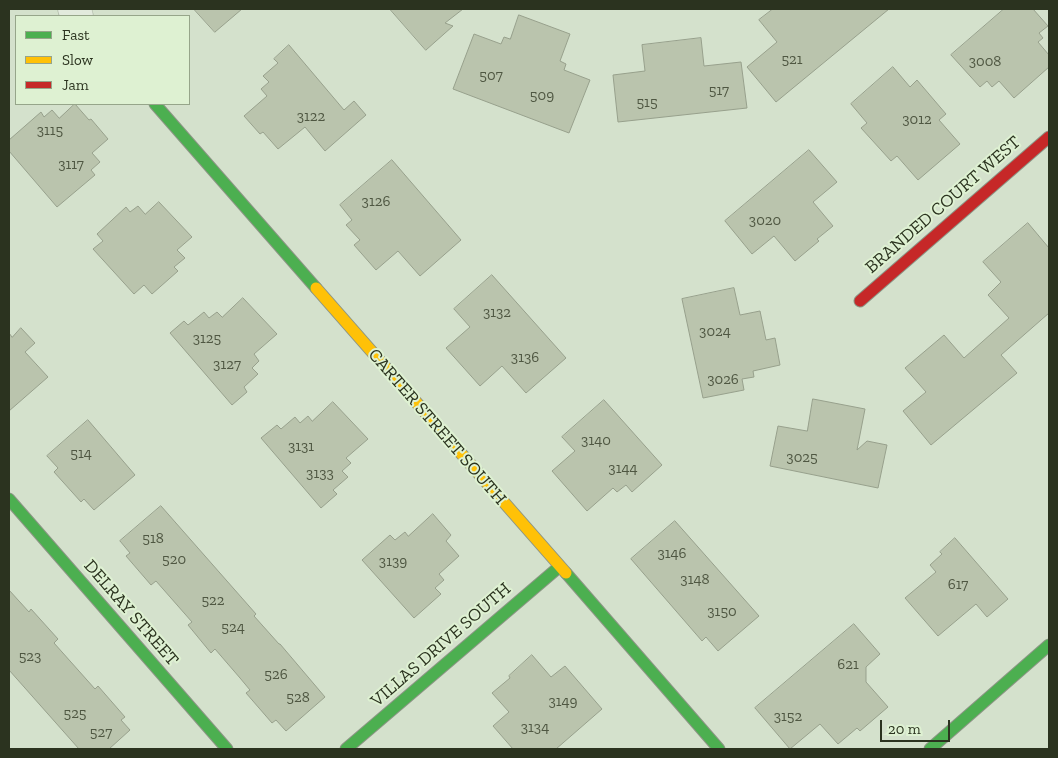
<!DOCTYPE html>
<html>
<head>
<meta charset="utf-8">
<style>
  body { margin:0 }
  #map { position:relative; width:1058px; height:758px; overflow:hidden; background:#d4e1cc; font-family:"Zilla Slab",serif }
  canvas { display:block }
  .frame { position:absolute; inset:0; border:10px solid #2b331f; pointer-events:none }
  .legend { position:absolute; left:15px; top:15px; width:175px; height:90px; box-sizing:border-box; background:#def1d2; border:1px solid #96a58a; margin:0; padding:6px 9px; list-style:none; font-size:15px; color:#2b331f }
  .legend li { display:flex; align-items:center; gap:10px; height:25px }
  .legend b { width:25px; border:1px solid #96a58a }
  .scale { position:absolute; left:880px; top:720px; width:70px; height:22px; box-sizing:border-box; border:2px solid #2b331f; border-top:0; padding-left:6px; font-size:15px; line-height:18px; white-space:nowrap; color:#2b331f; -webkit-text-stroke:4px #def1d2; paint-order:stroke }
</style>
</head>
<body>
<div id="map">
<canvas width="1058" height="758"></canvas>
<div class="frame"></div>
<ul class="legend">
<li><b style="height:6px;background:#4caf50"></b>Fast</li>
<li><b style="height:6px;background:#ffc107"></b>Slow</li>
<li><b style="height:6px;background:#c62828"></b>Jam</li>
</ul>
<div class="scale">20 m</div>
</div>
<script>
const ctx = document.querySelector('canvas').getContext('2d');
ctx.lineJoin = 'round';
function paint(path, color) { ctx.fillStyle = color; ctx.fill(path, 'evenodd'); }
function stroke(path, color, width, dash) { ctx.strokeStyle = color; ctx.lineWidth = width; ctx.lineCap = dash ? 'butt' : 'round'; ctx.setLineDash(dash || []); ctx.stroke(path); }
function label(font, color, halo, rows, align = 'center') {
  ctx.font = font + ' "Zilla Slab",serif'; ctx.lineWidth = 4; ctx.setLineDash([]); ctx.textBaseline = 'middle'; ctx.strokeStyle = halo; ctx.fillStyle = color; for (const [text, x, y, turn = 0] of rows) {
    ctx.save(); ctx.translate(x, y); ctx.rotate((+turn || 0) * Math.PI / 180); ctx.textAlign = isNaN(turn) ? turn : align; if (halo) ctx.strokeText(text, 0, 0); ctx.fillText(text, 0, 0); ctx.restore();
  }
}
const building = new Path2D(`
  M194 9H242L215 32Z
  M390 9H463L445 23 453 26 426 50Z
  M773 9H889L776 102 747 67 777 42 759 20Z
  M1004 9H1033L1048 26 1039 33 1043 38 1038 42 1049 55V67L1014 98 999 81 992 87 987 81 980 87 951 55Z
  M519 15 570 34 560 61 566 64 564 70 590 80 569 133 453 89 474 34 501 44 504 37 510 39Z
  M701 38 704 66 741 62 747 108 618 122 613 75 645 71 642 45Z
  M289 45 344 110 354 101 366 115 325 151 305 127 278 149 263 132 260 134 244 116 267 96 261 89 269 82 263 76 278 63 274 59Z
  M893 67 910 87 917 80 946 114 939 120 960 144 918 180 897 156 891 161 861 128 867 123 851 104Z
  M75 104 89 120 91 119 108 139 92 153 100 162 91 170 95 175 57 207 9 151V140L41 112 44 117 52 110 59 118Z
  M809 150 837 182 813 202 833 226 817 239 819 241 795 261 774 236 752 254 725 221Z
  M392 160 461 240 420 276 398 251 376 270 354 245 360 240 346 225 352 220 340 205Z
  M159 202 192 237 177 250 185 258 174 267 178 271 152 294 144 285 134 294 93 249 103 241 97 234 126 207 130 212 138 206 145 214Z
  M1028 223 1049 248V313L1001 355 1017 373 931 445 903 411 926 392 905 368 944 335 964 358 1009 318 988 295 1001 282 983 262Z
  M492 275 566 358 526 393 502 366 480 386 446 348 470 327 454 309Z
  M734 288 740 315 760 311 766 340 775 338 780 365 753 371 754 377 742 379 744 390 703 398 682 299Z
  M243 298 277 334 254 354 259 361 252 368 258 374 244 387 247 392 232 405 170 333 184 321 188 325 204 312 209 318 217 312 222 317Z
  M21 328 35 343 25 352 48 377 9 411V333L12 337Z
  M813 399 865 409 857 450 867 441 887 445 878 488 770 466 778 426 807 431Z
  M604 400 662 465 632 492 626 485 617 492 613 488 587 511 552 471 575 451 562 437Z
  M333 402 368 439 346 458 351 463 342 471 348 477 333 490 337 494 321 508 261 438 277 425 281 429 295 417 300 423 308 416 312 421Z
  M88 420 135 475 94 510 84 499 81 502 54 472 58 468 47 456Z
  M161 506 256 614 254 616 279 644H280L325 697 286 731 276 720 272 723 246 693 250 690 240 678 215 649 211 653 188 625 192 622 156 581 151 585 126 556 130 553 120 541Z
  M433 514 451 535 446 541 459 556 439 574 444 580 435 588 441 594 414 618 362 560 390 535 395 540 405 532 408 536Z
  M675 521 759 616 718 651 706 637 702 641 631 559Z
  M955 538 1008 599 987 617 976 604 938 636 905 598 936 572 930 565 942 554 940 552Z
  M9 590 29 612 31 609 58 639 54 643 95 689 98 686 125 717 121 720 130 730 109 749H79L9 670Z
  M854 624 880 654 866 667V682L888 707 860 731 857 728 838 744 820 724 790 749 755 708Z
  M532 655 551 677 565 666 602 709 556 749H513L493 726 509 712 492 693 510 678 509 676Z`);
paint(building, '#bac4ad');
stroke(building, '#97a08c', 1);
const street = new Path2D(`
  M72 9 79 16`);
const fast = new Path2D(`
  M155 104 316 288
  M9 499 227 749
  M566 573 719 749
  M346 749 559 567
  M930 749 1049 645`);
const slow = new Path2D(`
  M316 288 566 573`);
const jam = new Path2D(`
  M860 301 1049 137`);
stroke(street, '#9ca695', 29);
stroke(fast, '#8c9585', 13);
stroke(slow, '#8c9585', 13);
stroke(jam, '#8c9585', 13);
stroke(street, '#e2eadd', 28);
stroke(fast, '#4caf50', 11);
stroke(slow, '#ffc107', 11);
stroke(jam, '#c62828', 11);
label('15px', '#4f5742', null, [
  ["521",792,60],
  ["3008",985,62],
  ["507",491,76],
  ["517",719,91],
  ["509",542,96],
  ["515",647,103],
  ["3122",311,117],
  ["3012",917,120],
  ["3115",50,131],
  ["3117",71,165],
  ["3126",376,202],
  ["3020",765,221],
  ["3132",497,313],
  ["3024",715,332],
  ["3125",207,339],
  ["3136",525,358],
  ["3127",227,365],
  ["3026",723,380],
  ["3140",596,441],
  ["3131",301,447],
  ["514",81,454],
  ["3025",802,458],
  ["3144",623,469],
  ["3133",320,474],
  ["518",153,539],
  ["3146",672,554],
  ["520",174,560],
  ["3139",393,562],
  ["3148",695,580],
  ["617",958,585],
  ["522",213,601],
  ["3150",722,612],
  ["524",233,628],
  ["523",30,657],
  ["621",848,665],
  ["526",276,675],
  ["528",298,698],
  ["3149",563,702],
  ["525",75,714],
  ["3152",788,717],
  ["3134",535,728],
  ["527",101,733]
]);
label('18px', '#2b331f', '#def1d2', [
  ["BRANDED COURT WEST",943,205,-41],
  ["CARTER STREET SOUTH",437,427,49],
  ["DELRAY STREET",131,613,49],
  ["VILLAS DRIVE SOUTH",441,645,-41]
]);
</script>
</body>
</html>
